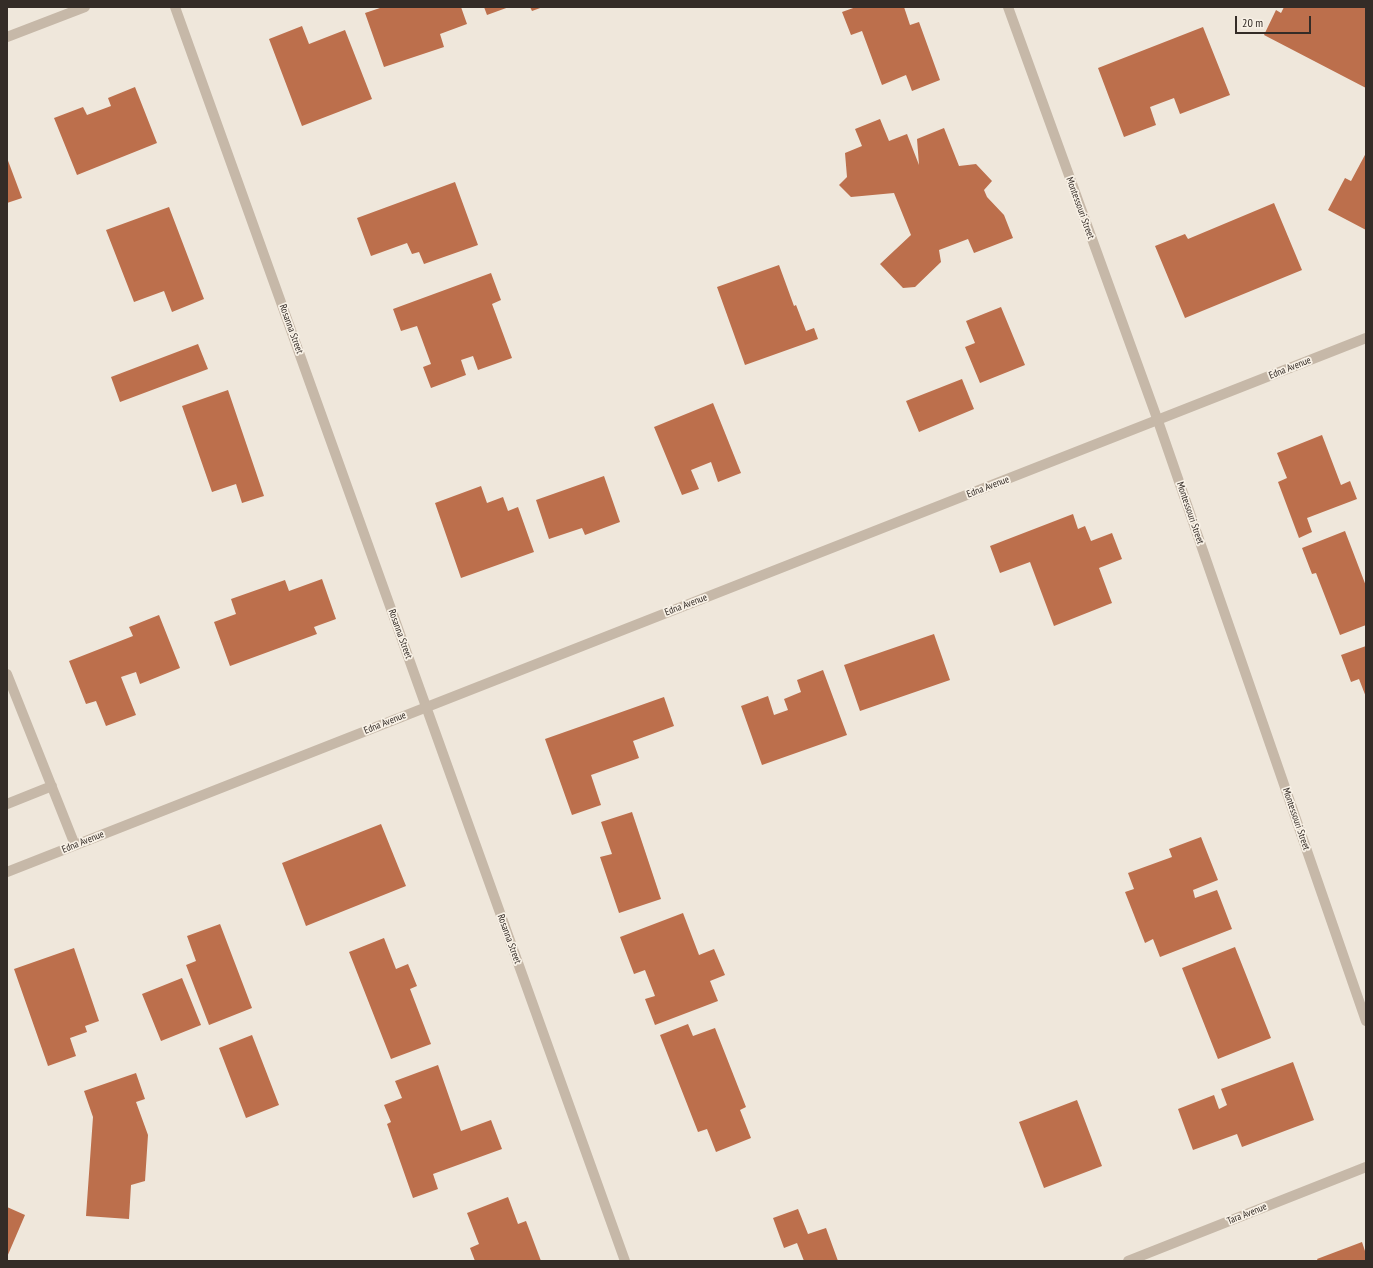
<!DOCTYPE html>
<html>
<head>
<meta charset="utf-8">
<style>
  body { margin:0 }
  #map { position:relative; width:1373px; height:1268px; overflow:hidden; background:#efe7db; font-family:"PT Sans Narrow",sans-serif }
  canvas { display:block }
  .frame { position:absolute; inset:0; border:8px solid #342c27; pointer-events:none }
  .scale { position:absolute; left:1235px; top:16px; width:76px; height:18px; box-sizing:border-box; border:2px solid #342c27; border-top:0; padding-left:5px; font-size:12px; line-height:14px; white-space:nowrap; color:#342c27; -webkit-text-stroke:3px #f8f1e6; paint-order:stroke }
</style>
</head>
<body>
<div id="map">
<canvas width="1373" height="1268"></canvas>
<div class="frame"></div>
<div class="scale">20 m</div>
</div>
<script>
const ctx = document.querySelector('canvas').getContext('2d');
ctx.lineJoin = 'round';
function paint(path, color) { ctx.fillStyle = color; ctx.fill(path, 'evenodd'); }
function stroke(path, color, width, dash) { ctx.strokeStyle = color; ctx.lineWidth = width; ctx.lineCap = dash ? 'butt' : 'round'; ctx.setLineDash(dash || []); ctx.stroke(path); }
function label(font, color, halo, rows, align = 'center') {
  ctx.font = font + ' "PT Sans Narrow",sans-serif'; ctx.lineWidth = 3.5; ctx.setLineDash([]); ctx.textBaseline = 'middle'; ctx.strokeStyle = halo; ctx.fillStyle = color; for (const [text, x, y, turn = 0] of rows) {
    ctx.save(); ctx.translate(x, y); ctx.rotate((+turn || 0) * Math.PI / 180); ctx.textAlign = isNaN(turn) ? turn : align; if (halo) ctx.strokeText(text, 0, 0); ctx.fillText(text, 0, 0); ctx.restore();
  }
}
paint(new Path2D(`
  M383 7H461L467 24 440 34 444 47 384 67 365 13Z
  M484 7H509L487 15Z
  M530 7H543L532 11Z
  M856 7H904L910 25 919 22 940 80 912 91 906 75 882 85 862 31 851 35 842 12Z
  M1284 7H1366V88L1264 35 1276 10 1281 13Z
  M302 26 309 44 345 30 372 99 302 126 269 39Z
  M1203 27 1230 95 1180 114 1174 98 1150 107 1156 125 1124 137 1098 68Z
  M135 87 157 143 77 175 54 118 83 107 87 115 111 106 108 98Z
  M880 119 889 141 907 134 919 165 917 139 944 128 959 166 976 164 992 181 984 190 987 197 1004 215 1013 238 974 253 968 239 939 250 941 262 915 287 903 288 880 264 911 235 894 193 851 197 839 185 847 177 845 153 862 146 855 129Z
  M1366 153V230L1328 210 1345 178 1351 181Z
  M7 158 22 198 7 203Z
  M455 182 478 245 424 264 419 252 412 254 407 243 371 256 357 218Z
  M1274 203 1302 270 1185 318 1155 246 1185 234 1188 239Z
  M169 207 204 299 172 312 164 291 134 302 106 230Z
  M779 265 794 306 796 305 806 331 814 328 818 339 745 365 717 287Z
  M491 273 501 300 492 304 512 358 478 370 473 356 461 360 466 375 431 388 423 367 431 364 417 326 401 331 393 309Z
  M1001 307 1025 365 980 383 965 347 975 343 966 321Z
  M198 344 208 369 120 402 111 377Z
  M962 379 974 409 919 432 906 401Z
  M228 390 264 496 242 503 236 484 212 492 182 406Z
  M713 403 741 473 718 482 711 462 691 470 699 489 682 495 654 427Z
  M1322 435 1341 485 1350 481 1357 499 1307 518 1312 532 1299 538 1278 482 1287 478 1277 453Z
  M604 476 620 522 585 535 582 528 549 539 536 500Z
  M481 486 487 503 503 497 508 511 518 507 534 552 461 578 435 503Z
  M1073 514 1078 529 1085 526 1091 541 1112 533 1122 559 1099 568 1112 603 1054 626 1030 562 1000 573 990 546Z
  M1345 531 1366 586V625L1340 635 1316 573 1312 574 1302 548Z
  M322 579 336 619 314 627 317 634 230 666 214 622 236 614 231 599 285 580 289 591Z
  M159 615 180 668 140 684 136 672 121 677 136 715 106 726 96 701 86 704 69 661 133 636 129 627Z
  M934 634 950 680 860 711 844 665Z
  M1366 646V697L1359 679 1351 682 1341 655Z
  M823 670 847 735 762 765 741 706 768 696 774 715 788 710 784 699 801 692 797 680Z
  M664 697 674 726 633 741 639 758 591 775 601 805 572 815 545 739Z
  M632 812 661 899 619 913 600 857 612 854 601 822Z
  M381 824 406 886 306 926 282 863Z
  M1201 837 1218 880 1193 890 1195 898 1217 890 1232 929 1160 957 1153 939 1145 943 1125 892 1134 889 1128 873 1172 857 1169 849Z
  M683 913 699 955 714 949 725 975 710 981 718 1001 655 1025 645 999 655 996 645 970 634 974 620 937Z
  M220 924 252 1008 209 1025 186 965 196 961 187 936Z
  M384 938 396 969 408 964 417 986 410 989 431 1044 391 1059 349 952Z
  M1235 947 1271 1038 1218 1059 1182 968Z
  M74 948 99 1021 85 1026 87 1032 70 1038 76 1056 48 1066 14 969Z
  M182 978 201 1025 161 1041 142 994Z
  M688 1024 693 1036 715 1028 746 1107 740 1110 751 1138 716 1152 707 1129 698 1132 660 1035Z
  M252 1035 279 1105 246 1118 219 1048Z
  M1293 1062 1314 1120 1242 1147 1237 1134 1193 1150 1178 1109 1214 1095 1219 1109 1227 1105 1221 1089Z
  M438 1065 461 1131 491 1120 502 1149 433 1174 438 1189 413 1198 387 1124 391 1122 384 1105 402 1098 395 1081Z
  M136 1073 145 1099 136 1102 148 1135 145 1181 131 1185 129 1219 86 1216 93 1117 84 1091Z
  M1077 1100 1102 1166 1044 1188 1019 1122Z
  M508 1197 518 1224 526 1221 541 1261H475L470 1248 479 1244 467 1213Z
  M7 1207 25 1215 7 1257Z
  M798 1209 808 1234 826 1228 838 1261H804L797 1243 784 1248 773 1218Z
  M1362 1242 1366 1254V1261H1318L1317 1259Z`), '#bc6f4c');
stroke(new Path2D(`
  M7 674 75 845
  M7 804 52 786`), '#c6b8a8', 10);
stroke(new Path2D(`
  M175 7 625 1261
  M1008 7 1158 421 1366 1021
  M7 37 85 7
  M1128 1261 1366 1167`), '#c6b8a8', 10);
stroke(new Path2D(`
  M7 872C459 692 914 519 1366 338`), '#c6b8a8', 10);
label('10px', '#342c27', '#f8f1e6', [
  ["Montessouri Street",1080,208,70],
  ["Rosanna Street",291,329,70],
  ["Edna Avenue",1290,368,-22],
  ["Edna Avenue",988,487,-21],
  ["Montessouri Street",1190,513,71],
  ["Edna Avenue",686,605,-21],
  ["Rosanna Street",400,634,70],
  ["Edna Avenue",385,723,-22],
  ["Montessouri Street",1296,819,71],
  ["Edna Avenue",83,842,-22],
  ["Rosanna Street",509,939,70],
  ["Tara Avenue",1247,1214,-22]
]);
</script>
</body>
</html>
